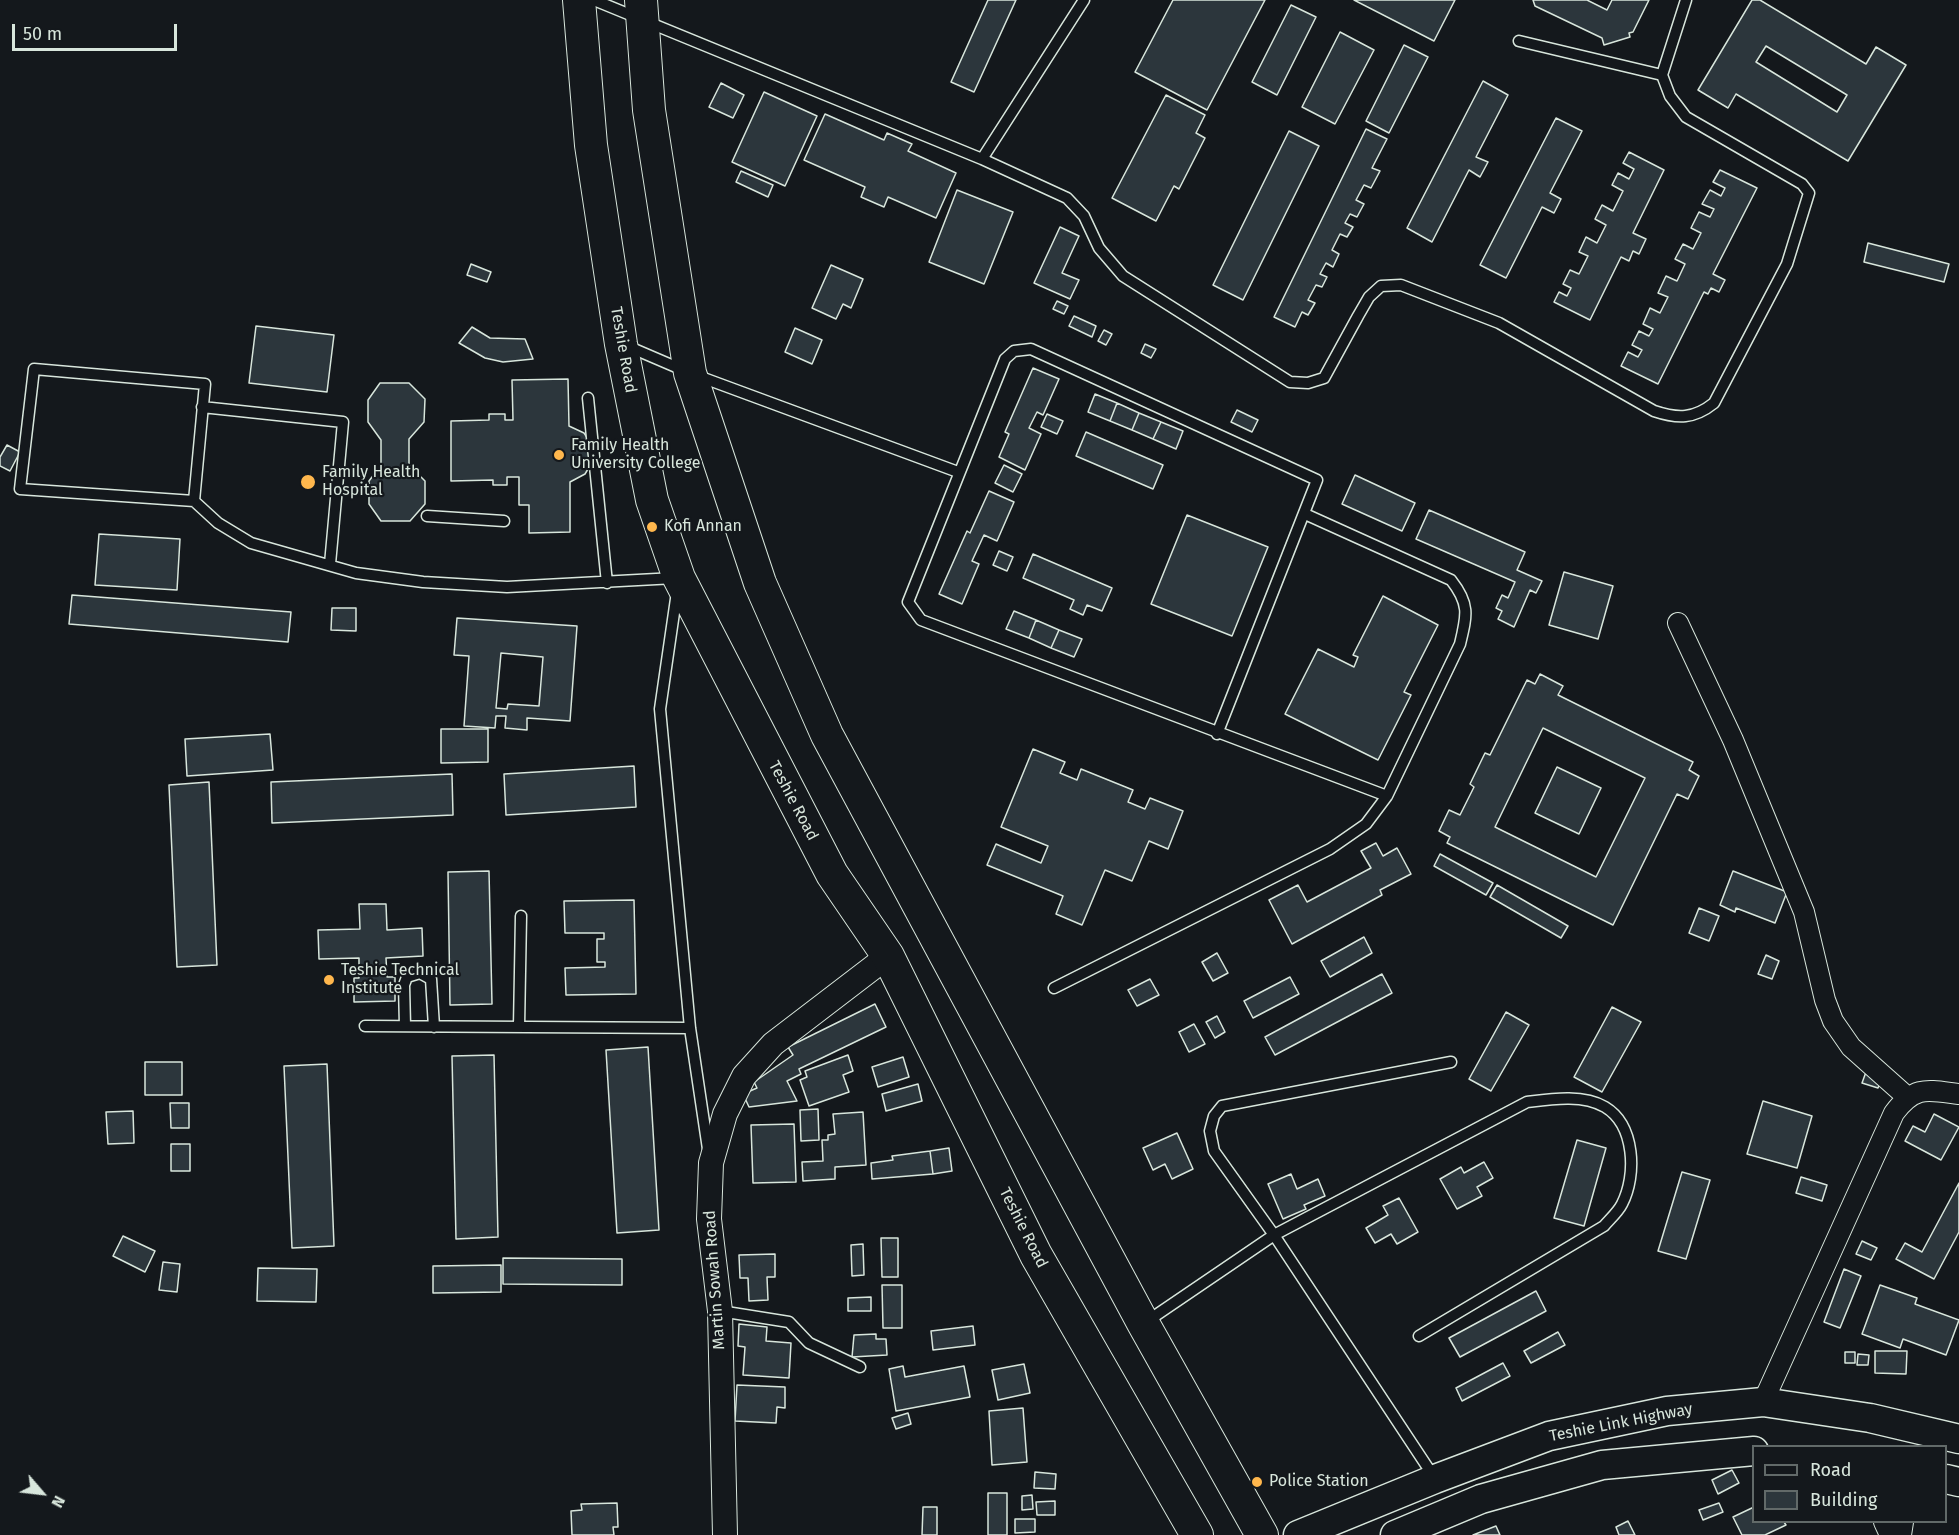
<!DOCTYPE html>
<html>
<head>
<meta charset="utf-8">
<style>
  body { margin:0 }
  #map { position:relative; width:1959px; height:1535px; overflow:hidden; background:#14181c; font-family:"Fira Sans",sans-serif }
  canvas { display:block }
  .legend { position:absolute; left:1752px; top:1445px; width:195px; height:78px; box-sizing:border-box; background:#14181c; border:2px solid #626a69; margin:0; padding:8px 10px; list-style:none; font-size:18px; color:#d8e6dc }
  .legend li { display:flex; align-items:center; gap:12px; height:30px }
  .legend b { width:30px; border:2px solid #626a69 }
  .north { position:absolute; left:12px; top:1463px; width:60px; height:60px; -webkit-text-stroke:4px #14181c; paint-order:stroke; rotate:118deg; font-size:16px; font-weight:700; line-height:24px; text-align:center; color:#d8e6dc }
  .north::after { content:''; display:block; margin:auto; width:21px; height:27px; background:#d8e6dc; clip-path:polygon(50% 0,100% 100%,50% 72%,0 100%) }
  .scale { position:absolute; left:12px; top:24px; width:165px; height:27px; box-sizing:border-box; border:3px solid #d8e6dc; border-top:0; padding-left:8px; font-size:18px; line-height:21px; white-space:nowrap; color:#d8e6dc; -webkit-text-stroke:4px #14181c; paint-order:stroke }
</style>
</head>
<body>
<div id="map">
<canvas width="1959" height="1535"></canvas>
<ul class="legend">
<li><b style="height:8px;background:#14181c"></b>Road</li>
<li><b style="height:16px;background:#2c363c"></b>Building</li>
</ul>
<div class="north">N</div>
<div class="scale">50 m</div>
</div>
<script>
const ctx = document.querySelector('canvas').getContext('2d');
ctx.lineJoin = 'round';
function paint(path, color) { ctx.fillStyle = color; ctx.fill(path, 'evenodd'); }
function stroke(path, color, width, dash) { ctx.strokeStyle = color; ctx.lineWidth = width; ctx.lineCap = dash ? 'butt' : 'round'; ctx.setLineDash(dash || []); ctx.stroke(path); }
function label(font, color, halo, rows, align = 'center') {
  ctx.font = font + ' "Fira Sans",sans-serif'; ctx.lineWidth = 4.5; ctx.setLineDash([]); ctx.textBaseline = 'middle'; ctx.strokeStyle = halo; ctx.fillStyle = color; for (const [text, x, y, turn = 0] of rows) {
    ctx.save(); ctx.translate(x, y); ctx.rotate((+turn || 0) * Math.PI / 180); ctx.textAlign = isNaN(turn) ? turn : align; if (halo) ctx.strokeText(text, 0, 0); ctx.fillText(text, 0, 0); ctx.restore();
  }
}
const building = new Path2D(`
  M988 0H1016L974 92 951 82Z
  M1173 0H1265L1207 110 1135 72Z
  M1354 0H1455L1434 41Z
  M1533 0H1587L1607 10 1612 0H1649L1633 32 1629 33 1630 37 1604 45 1602 38 1535 6Z
  M1752 0H1760L1866 64 1876 47 1906 65 1848 161 1736 94 1728 108 1698 90ZM1766 46 1847 95 1837 112 1756 62Z
  M1291 5 1316 17 1277 95 1252 82Z
  M1340 32 1374 50 1335 124 1302 107Z
  M1404 45 1428 57 1389 133 1366 121Z
  M1483 81 1508 95 1476 157 1488 162 1480 177 1469 170 1432 242 1407 228Z
  M721 83 744 95 733 118 709 107Z
  M764 92 817 116 785 186 732 162Z
  M1166 95 1205 115 1196 133 1205 138 1179 189 1174 186 1156 221 1112 198Z
  M825 114 884 140 887 133 912 144 908 151 956 173 936 218 888 197 884 207 861 197 865 187 804 160Z
  M1556 118 1582 131 1550 193 1561 199 1554 213 1542 207 1506 278 1480 265Z
  M1366 129 1387 139 1372 168 1380 171 1371 188 1364 185 1356 200 1364 204 1357 217 1350 214 1345 223 1353 227 1347 237 1340 234 1332 250 1339 254 1333 267 1326 263 1320 274 1327 277 1322 287 1316 285 1308 300 1315 303 1308 315 1302 312 1295 327 1274 317Z
  M1289 131 1319 146 1243 300 1213 285Z
  M1629 152 1664 170 1633 233 1646 239 1639 254 1633 251 1629 261 1621 257 1590 320 1554 302 1559 292 1567 296 1571 288 1563 284 1570 270 1579 274 1588 256 1579 252 1586 237 1597 243 1606 225 1595 219 1602 205 1613 211 1623 191 1612 185 1618 173 1629 179 1634 169 1623 163Z
  M1720 170 1757 188 1713 274 1725 280 1719 292 1711 288 1708 294 1704 292 1658 384 1621 366 1628 352 1638 357 1642 350 1632 345 1639 331 1649 336 1653 329 1643 324 1650 308 1660 313 1668 297 1658 293 1666 276 1677 281 1685 264 1675 259 1683 244 1693 249 1701 233 1691 228 1699 212 1710 217 1714 209 1702 204 1710 190 1721 196 1725 188 1713 182Z
  M741 171 773 185 768 197 736 182Z
  M957 190 1013 212 984 284 929 262Z
  M1060 227 1079 236 1062 273 1079 280 1070 299 1034 283Z
  M1868 243 1949 264 1944 282 1864 262Z
  M471 264 491 272 487 282 467 275Z
  M831 265 863 279 851 308 843 304 836 319 812 308Z
  M1057 301 1068 306 1064 314 1053 309Z
  M1074 316 1096 326 1092 337 1069 326Z
  M256 326 334 335 327 392 249 383Z
  M472 327 490 338 525 339 533 359 503 362 485 358 459 343Z
  M795 328 822 340 812 364 785 352Z
  M1104 330 1112 334 1106 345 1098 341Z
  M1145 344 1156 349 1151 358 1141 353Z
  M1033 368 1059 379 1043 415 1037 412 1029 428 1041 434 1025 470 999 457 1009 434 1005 432Z
  M568 379 569 426 584 433 590 442 591 464 585 474 570 482V532L529 533V505H519V477H507V485H493V480L451 481V421L489 420V414H505V420H513L512 380Z
  M380 383H409L425 399 424 422 409 439V465L425 481V504L410 521H381L369 504V481L381 465V440L368 422V400Z
  M1095 394 1117 403 1110 421 1088 412Z
  M1117 403 1139 413 1132 430 1110 421Z
  M1237 410 1258 420 1252 432 1231 422Z
  M1139 413 1161 422 1153 439 1132 430Z
  M1047 414 1063 421 1057 434 1041 427Z
  M1161 422 1183 431 1176 449 1153 439Z
  M1086 432 1163 465 1153 489 1076 456Z
  M7 445 20 452 10 471 0 466V457Z
  M1004 465 1022 474 1013 492 995 483Z
  M1355 475 1415 503 1402 531 1342 504Z
  M989 491 1014 502 997 541 984 535 972 561 979 564 962 604 939 594 967 531 970 533Z
  M1429 510 1525 552 1517 570 1542 581 1536 593 1530 590 1514 627 1498 619 1502 611 1496 608 1502 595 1508 598 1515 582 1416 539Z
  M1187 515 1268 547 1232 636 1151 604Z
  M99 534 180 539 177 590 95 585Z
  M999 551 1013 557 1007 571 993 565Z
  M1033 554 1112 588 1102 611 1087 605 1083 615 1070 609 1074 600 1023 578Z
  M1564 572 1613 586 1598 639 1549 625Z
  M72 595 291 612 288 642 69 624Z
  M1383 596 1438 625 1404 692 1411 695 1378 760 1285 714 1318 649 1354 667 1358 657 1353 655Z
  M332 608H356V631L331 630Z
  M1014 611 1036 620 1029 638 1006 629Z
  M457 618 577 626 570 721 527 718V730L505 728 506 716H496L495 728 464 726 469 656 454 655ZM501 653 543 657 539 706 508 704 507 709 496 708Z
  M1036 620 1059 630 1051 648 1029 638Z
  M1059 630 1082 639 1074 657 1051 648Z
  M1540 674 1563 686 1558 695 1693 762 1689 770 1699 776 1688 799 1677 794 1613 925 1447 843 1450 837 1439 831 1449 810 1460 815 1474 787 1470 784 1485 753 1490 755 1527 680 1535 684ZM1543 728 1645 778 1596 877 1495 827Z
  M441 729H488V762L441 763Z
  M270 734 273 770 187 776 185 739Z
  M1033 749 1065 762 1060 773 1077 780 1081 769 1133 790 1128 802 1145 809 1150 798 1183 811 1168 849 1149 841 1132 881 1105 870 1082 925 1056 914 1063 896 987 865 996 844 1041 863 1048 846 1001 827Z
  M634 766 636 807 506 815 504 774Z
  M1557 767 1601 788 1579 834 1535 813Z
  M452 774 453 815 272 823 271 782Z
  M209 782 217 965 177 967 169 785Z
  M1376 843 1383 856 1397 848 1411 874 1380 890 1382 895 1292 944 1269 900 1298 885 1307 902 1371 868 1361 851Z
  M1440 854 1493 883 1486 895 1434 866Z
  M489 871 492 1004 450 1005 448 872Z
  M1733 871 1787 892 1775 923 1736 908 1735 912 1720 905Z
  M1497 885 1568 926 1561 938 1490 897Z
  M634 900 636 994 566 995 565 968 605 967V962H597V939H604V933H565L564 901Z
  M359 904H386L387 930 422 928 423 956 386 958 387 977H395V1001L354 1002V978H359V958L319 959 318 930 360 929Z
  M1699 908 1719 916 1709 941 1689 933Z
  M1364 937 1372 953 1330 977 1321 961Z
  M1217 953 1228 973 1213 981 1202 962Z
  M1766 955 1779 961 1772 979 1758 974Z
  M1382 974 1392 993 1275 1055 1265 1037Z
  M1290 977 1299 994 1253 1018 1244 1001Z
  M1150 979 1159 995 1137 1006 1128 990Z
  M875 1004 886 1027 799 1069 801 1074 787 1081 797 1101 749 1107 743 1094 757 1088 754 1082 793 1055 788 1047Z
  M1612 1007 1641 1022 1602 1092 1574 1077Z
  M1506 1012 1529 1025 1491 1091 1469 1079Z
  M1217 1016 1225 1032 1215 1038 1206 1022Z
  M1194 1024 1205 1044 1189 1052 1179 1032Z
  M648 1047 659 1230 617 1233 606 1050Z
  M494 1055 498 1237 456 1239 452 1056Z
  M848 1055 853 1071 843 1075 849 1092 809 1106 800 1080 807 1077 805 1071Z
  M903 1057 909 1077 878 1087 872 1067Z
  M145 1062H182V1095H145Z
  M327 1064 334 1246 292 1248 284 1066Z
  M1866 1072 1882 1078 1878 1088 1862 1083Z
  M918 1084 922 1101 886 1111 882 1094Z
  M1763 1101 1812 1116 1797 1168 1747 1154Z
  M170 1103H189V1128H171Z
  M818 1109 819 1140 801 1141 800 1110Z
  M133 1111 134 1143 108 1144 106 1112Z
  M863 1112 866 1165 835 1167V1179L803 1181 802 1162 823 1161 822 1140H828V1135L835 1134 833 1114Z
  M1934 1114 1959 1127 1941 1160 1905 1141 1913 1126 1925 1132Z
  M794 1124 796 1182 753 1183 751 1125Z
  M1177 1133 1193 1169 1172 1179 1165 1164 1153 1170 1143 1148Z
  M1577 1140 1606 1148 1584 1226 1554 1218Z
  M171 1144H190V1171H171Z
  M949 1148 952 1171 933 1174 930 1151Z
  M930 1151 933 1174 872 1179 871 1163 893 1160 892 1156Z
  M1484 1162 1493 1178 1477 1187 1482 1196 1457 1209 1440 1179 1461 1167 1464 1173Z
  M1682 1172 1710 1180 1686 1259 1658 1251Z
  M1291 1174 1297 1189 1318 1179 1325 1196 1304 1205 1306 1209 1283 1219 1268 1184Z
  M1801 1177 1827 1185 1822 1201 1796 1193Z
  M1959 1183V1232L1934 1279 1896 1259 1905 1243 1922 1252Z
  M1399 1198 1418 1232 1397 1244 1391 1234 1375 1243 1366 1228 1388 1215 1383 1206Z
  M123 1236 155 1251 145 1272 113 1256Z
  M881 1238H898V1277H882Z
  M1862 1241 1877 1248 1871 1260 1856 1254Z
  M863 1244 864 1275 852 1276 851 1245Z
  M775 1254V1277H767L768 1300 749 1301 748 1278H740L739 1255Z
  M503 1258 622 1259V1285L503 1284Z
  M163 1262 180 1264 177 1292 159 1290Z
  M501 1265V1292L433 1293V1266Z
  M258 1268 317 1269 316 1302 257 1301Z
  M1844 1269 1861 1276 1840 1328 1824 1322Z
  M882 1285H902V1328H883Z
  M1880 1285 1917 1298 1915 1304 1959 1320 1946 1355 1903 1339 1900 1348 1862 1334Z
  M1536 1291 1546 1311 1460 1357 1449 1338Z
  M871 1297V1311H848V1298Z
  M739 1324 767 1327 766 1341 791 1343 789 1378 743 1375 745 1347 738 1346Z
  M973 1326 975 1345 933 1350 931 1331Z
  M1558 1332 1565 1345 1531 1363 1524 1351Z
  M876 1334V1339H886L887 1355 852 1357 854 1335Z
  M1875 1351H1907L1906 1374 1875 1373Z
  M1845 1352H1855V1363H1845Z
  M1858 1354 1869 1355 1868 1365H1857Z
  M1503 1363 1510 1376 1462 1401 1456 1388Z
  M1024 1364 1030 1393 998 1400 992 1370Z
  M903 1366 905 1377 964 1366 970 1397 896 1411 889 1369Z
  M737 1385 785 1387V1408L777 1407 776 1423 735 1421Z
  M1023 1408 1027 1462 992 1465 989 1411Z
  M908 1413 911 1424 896 1429 892 1418Z
  M1732 1470 1739 1483 1718 1494 1712 1480Z
  M1035 1472 1056 1474 1055 1489 1034 1488Z
  M988 1493H1007V1535H988Z
  M1032 1495 1033 1509 1022 1510V1496Z
  M1055 1501V1515H1037L1036 1502Z
  M617 1503 618 1527H613L614 1535H572L571 1511 582 1510 581 1504Z
  M1719 1503 1723 1512 1703 1520 1699 1510Z
  M923 1507H937V1535H922Z
  M1754 1507V1522H1784L1786 1525 1765 1535H1742L1733 1517Z
  M1015 1519H1035V1532L1015 1533Z
  M1628 1521 1635 1535H1619L1616 1527Z
  M1496 1526 1500 1535H1473Z`);
paint(building, '#2c363c');
stroke(building, '#d8e6dc', 1.5);
const service = new Path2D(`
  M594 0 982 159 1067 198 1084 216 1099 248 1123 276 1290 382 1308 383 1324 378 1358 316 1369 297 1381 286 1401 285 1499 323 1654 411C1678 419 1694 419 1714 403L1787 264 1809 193 1802 184 1686 117 1670 96 1662 75 1686 0
  M1519 41 1662 75
  M982 159 1084 0
  M627 346 690 373 958 472
  M588 398 607 583
  M202 407 343 422 330 564
  M194 501 205 384 34 369 20 489 194 501 218 523 251 543 356 573 423 582 507 587 675 578
  M427 516 504 521
  M677 592 660 709 690 1028 708 1149
  M1217 734 1317 480 1031 349 1014 351 1005 359 908 602 921 620 1387 796
  M1054 988 1330 849 1366 824 1387 796 1460 644C1467 615 1470 604 1451 580L1305 514
  M365 1026 690 1028
  M405 1026 404 985 407 977 420 973 431 979 434 1027
  M519 1027 521 916
  M720 1311 789 1322 809 1343 860 1367
  M1146 1322 1274 1235 1527 1102C1551 1099 1583 1094 1605 1107 1635 1125 1637 1175 1622 1204 1618 1212 1610 1219 1604 1226L1419 1336
  M1434 1477 1274 1235 1214 1151 1210 1131 1214 1116 1222 1106 1451 1062`);
const minor = new Path2D(`
  M1678 623 1733 740 1804 912 1825 1000 1833 1021 1851 1047 1906 1096
  M1763 1402 1894 1113C1915 1085 1927 1090 1959 1094
  M1884 1522 1890 1535
  M1901 1535 1903 1522`);
const tertiary = new Path2D(`
  M725 1535 720 1311 709 1219 711 1163 725 1114 744 1076 773 1044 888 956`);
const secondary = new Path2D(`
  M1946 1479 1959 1482
  M1298 1535 1435 1479 1549 1436 1667 1411 1763 1402 1870 1418 1959 1439
  M1395 1535 1481 1499 1602 1465 1754 1451`);
const primary = new Path2D(`
  M579 0 591 145 621 344 652 500 679 578 832 874 888 956 1036 1255 1197 1535
  M641 0 649 110 690 373 760 583 827 735 1143 1323 1262 1535`);
stroke(service, '#d8e6dc', 13);
stroke(minor, '#d8e6dc', 22);
stroke(tertiary, '#d8e6dc', 26);
stroke(secondary, '#d8e6dc', 31);
stroke(primary, '#d8e6dc', 34);
stroke(service, '#14181c', 10);
stroke(minor, '#14181c', 20);
stroke(tertiary, '#14181c', 24);
stroke(secondary, '#14181c', 28);
stroke(primary, '#14181c', 32);
for (const [x, y, r, color] of [
  [559,455,6,"#ffb74d"],
  [308,482,8,"#ffb74d"],
  [652,527,6,"#ffb74d"],
  [329,980,6,"#ffb74d"],
  [1257,1482,6,"#ffb74d"]
]) { const dot = new Path2D(); dot.arc(x, y, r, 0, 2 * Math.PI); ctx.fillStyle = color; ctx.fill(dot); stroke(dot, '#14181c', 2); }
label('16px', '#d8e6dc', '#14181c', [
  ["Teshie Road",623,350,80],
  ["Teshie Road",793,801,62],
  ["Teshie Road",1023,1228,63],
  ["Martin Sowah Road",715,1280,-94],
  ["Teshie Link Highway",1621,1423,-11]
]);
label('16px', '#d8e6dc', '#14181c', [
  ["Family Health",571,446],
  ["University College",571,464],
  ["Family Health",322,473],
  ["Hospital",322,491],
  ["Kofi Annan",664,527],
  ["Teshie Technical",341,971],
  ["Institute",341,989],
  ["Police Station",1269,1482]
], 'left');
</script>
</body>
</html>
